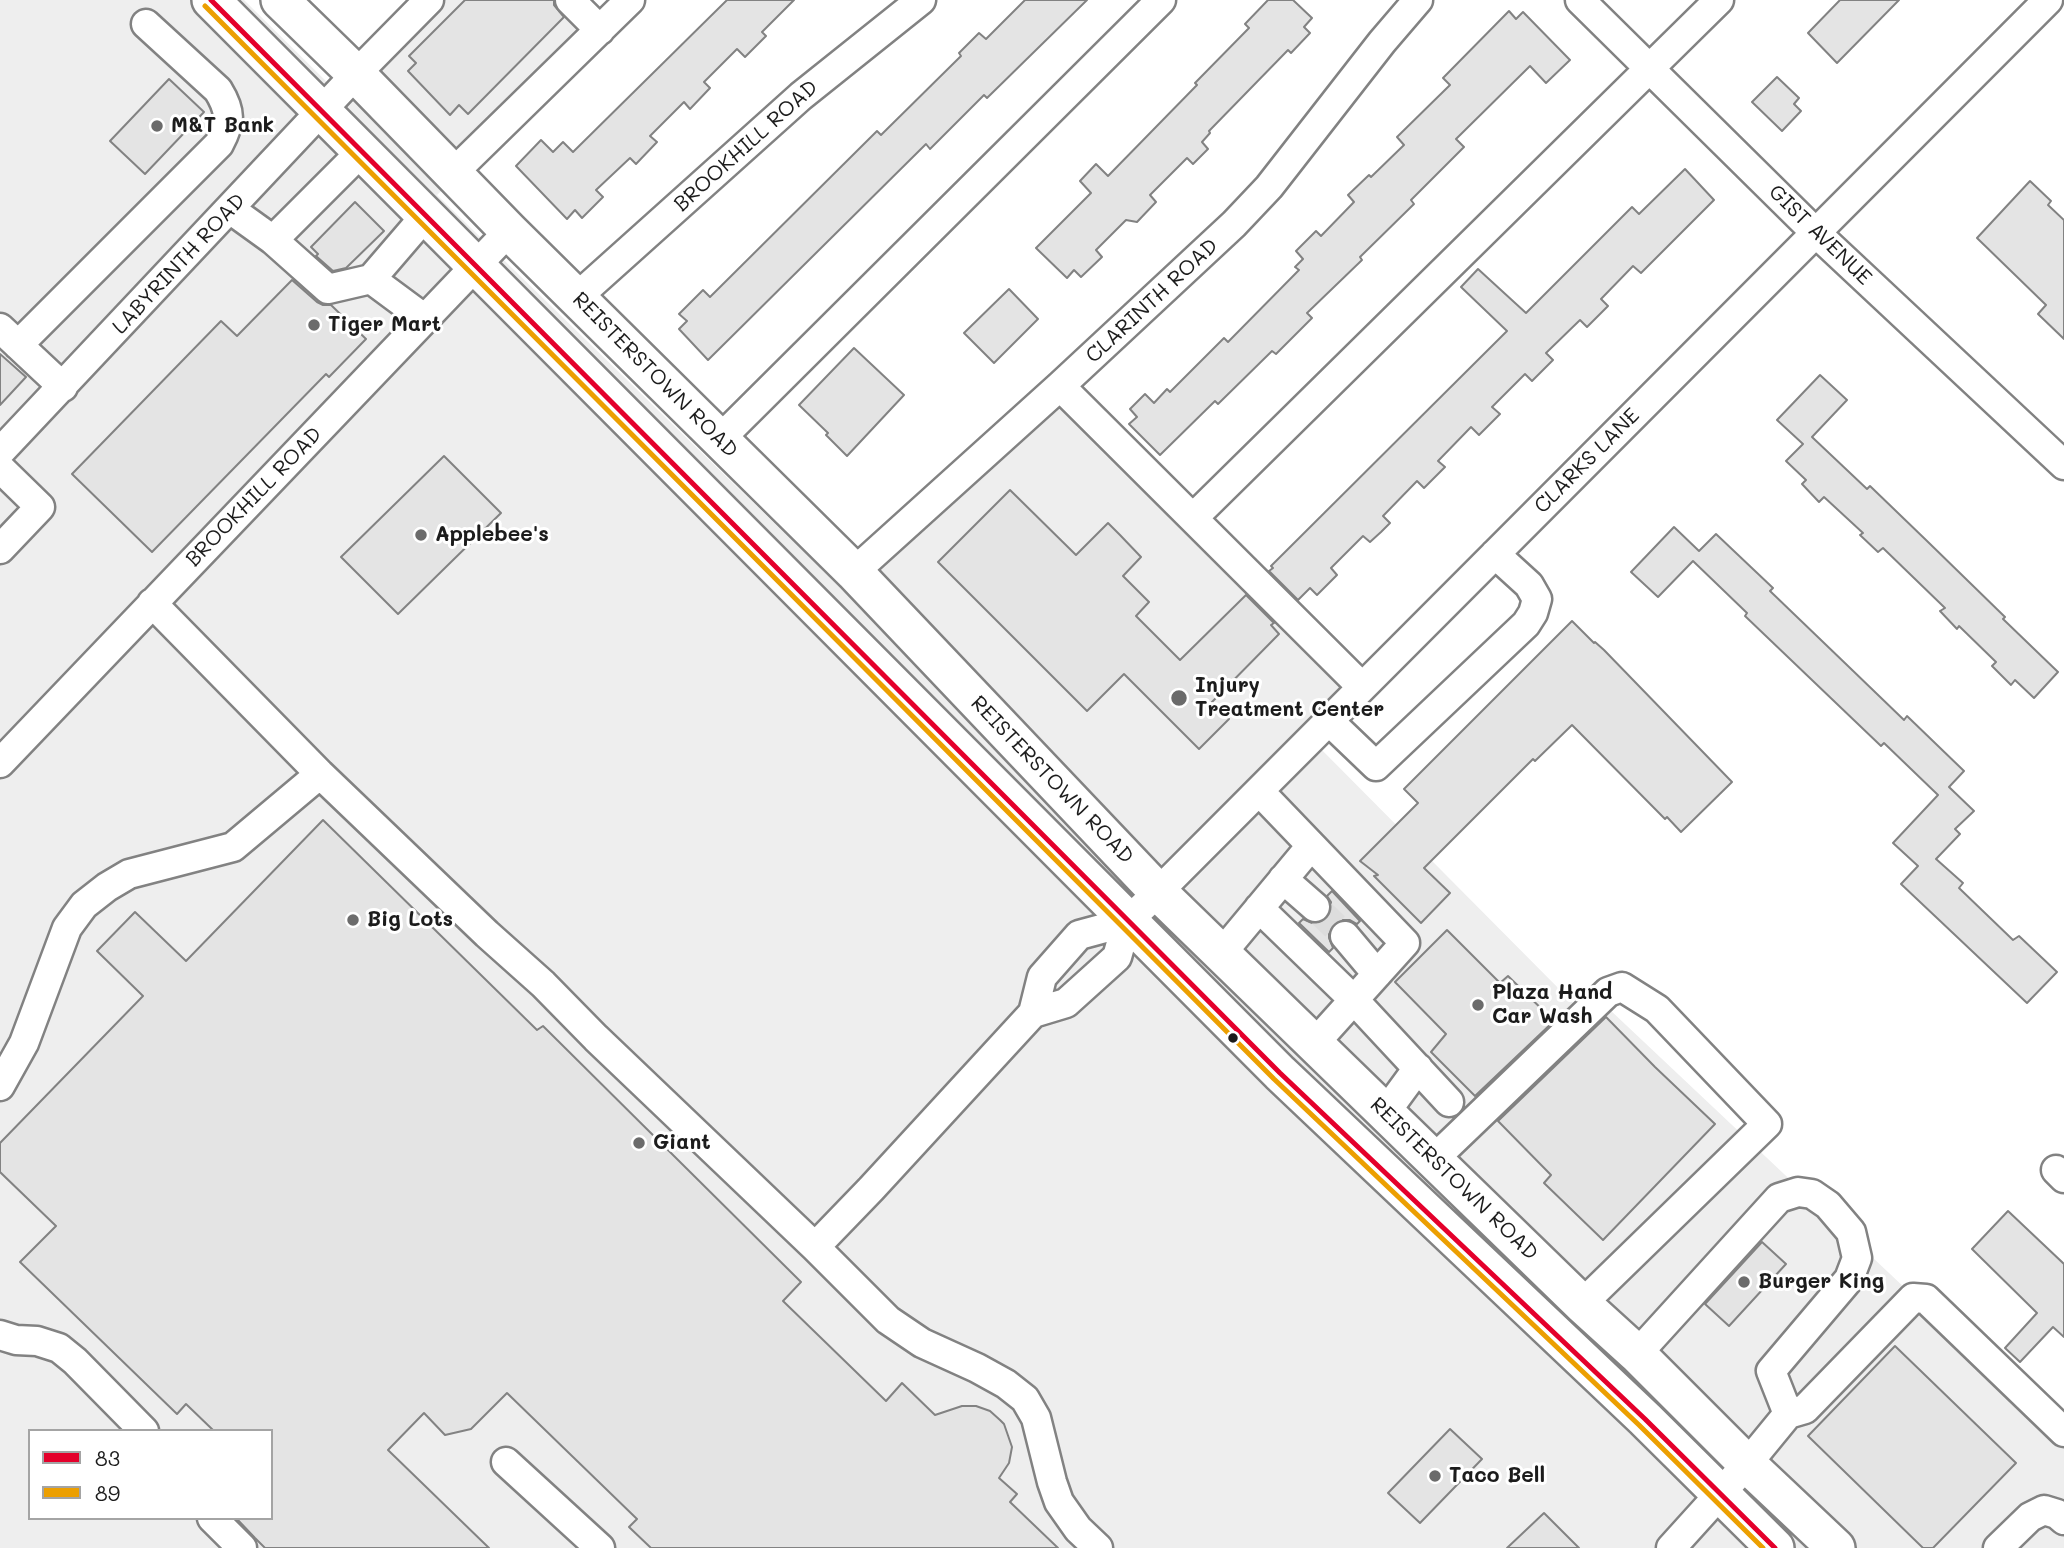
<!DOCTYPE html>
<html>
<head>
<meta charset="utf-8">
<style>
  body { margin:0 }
  #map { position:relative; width:2064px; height:1548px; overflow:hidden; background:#fff; font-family:Mali,sans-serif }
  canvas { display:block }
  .legend { position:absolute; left:28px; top:1429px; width:245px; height:91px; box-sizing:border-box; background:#fff; border:2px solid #a4a4a4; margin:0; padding:9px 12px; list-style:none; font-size:21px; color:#1c1c1c }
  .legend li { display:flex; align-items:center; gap:14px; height:35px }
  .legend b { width:35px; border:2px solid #a4a4a4 }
</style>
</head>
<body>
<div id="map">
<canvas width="2064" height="1548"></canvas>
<ul class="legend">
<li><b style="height:9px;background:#e4002b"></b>83</li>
<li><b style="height:9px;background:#ec9f01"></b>89</li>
</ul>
</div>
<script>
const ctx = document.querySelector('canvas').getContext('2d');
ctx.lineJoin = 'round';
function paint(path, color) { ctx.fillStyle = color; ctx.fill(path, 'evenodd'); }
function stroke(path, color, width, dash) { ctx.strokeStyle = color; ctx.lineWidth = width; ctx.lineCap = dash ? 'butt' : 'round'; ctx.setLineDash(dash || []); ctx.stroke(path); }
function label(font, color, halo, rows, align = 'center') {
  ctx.font = font + ' Mali,sans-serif'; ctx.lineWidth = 6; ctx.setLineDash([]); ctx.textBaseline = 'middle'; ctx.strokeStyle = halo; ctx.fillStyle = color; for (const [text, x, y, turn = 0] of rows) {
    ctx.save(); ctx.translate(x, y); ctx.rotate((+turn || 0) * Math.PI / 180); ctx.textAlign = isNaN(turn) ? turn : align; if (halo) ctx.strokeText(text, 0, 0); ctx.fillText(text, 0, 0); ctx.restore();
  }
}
paint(new Path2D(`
  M0 0H244L332 87 417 0H555L587 35 457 176 437 195 847 594 1060 384 1361 688 1310 738 1577 1007 1591 992 2064 1438V1548H0ZM30 1431H271V1518H30Z`), '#eee');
const building = new Path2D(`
  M465 0H554V5L564 17 468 114 459 105 450 115 408 71 416 63 409 56Z
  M727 0H794L762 32 766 36 745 57 737 49 704 82 710 88 690 109 684 102 650 136 657 142 636 164 630 158 596 190 603 197 582 218 575 210 567 219 516 166 541 140 553 152 563 142 573 152Z
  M1025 0H1087L987 98 984 95 930 149 926 144 708 360 679 329 687 321 679 314 703 290 710 297 877 131 881 135 961 56 959 53 979 33 986 39Z
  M1268 0H1293L1312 18 1304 27 1310 33 1291 53 1288 50 1209 131 1210 133 1202 142 1208 149 1193 164 1187 158 1150 195 1156 202 1137 222 1126 220 1096 250 1102 257 1081 277 1074 270 1067 278 1036 248 1091 193 1080 181 1096 164 1108 176 1197 85 1195 83 1249 28 1245 24Z
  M1840 0H1899L1837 63 1808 33Z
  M1509 11 1516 19 1523 12 1570 60 1546 83 1530 66 1456 139 1464 147 1411 200 1414 204 1360 257 1362 260 1307 313 1312 318 1276 354 1272 351 1218 404 1215 401 1160 455 1129 424 1137 417 1130 409 1145 394 1154 403 1167 389 1170 392 1224 338 1228 342 1299 270 1295 267 1303 259 1296 251 1316 231 1321 236 1354 202 1348 195 1369 175 1371 177 1404 145 1397 137 1450 85 1443 78Z
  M1777 77 1799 98 1794 104 1801 111 1782 131 1752 102Z
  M169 79 204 112 145 174 110 141Z
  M1685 169 1714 200 1641 273 1633 266 1601 299 1608 306 1587 327 1580 320 1546 353 1553 360 1532 381 1525 374 1492 407 1500 414 1479 435 1471 427 1438 461 1445 467 1424 488 1417 481 1383 516 1390 523 1381 532 1370 542 1363 536 1331 568 1337 575 1317 595 1310 588 1298 600 1269 571 1273 568 1271 566 1507 331 1461 287 1478 269 1526 313 1632 207 1639 214Z
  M2030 181 2051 201 2048 205 2064 220V339L2038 314 2046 305 1977 238Z
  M355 202 384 231 346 268 333 271 316 256 318 254 311 247Z
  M292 280 317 302 323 305H331L366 339 329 377 326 374 152 552 72 474 221 321 237 336Z
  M1009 289 1038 319 994 363 964 333Z
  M854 348 904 395 847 456 826 435 828 433 799 405Z
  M0 354 26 377 0 405Z
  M1820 375 1847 400 1812 437 1867 489 1870 486 1926 540 2005 617 2003 619 2058 672 2034 698 2015 680 2011 685 1992 666 1996 662 1959 626 1957 629 1940 611 1945 608 1883 548 1878 552 1860 535 1863 533 1824 497 1819 502 1802 484 1806 480 1786 461 1803 444 1777 420Z
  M444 456 501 513 398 614 341 557Z
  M1010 490 1076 555 1108 523 1120 535 1141 557 1123 576 1149 602 1136 616 1180 660 1246 595 1274 623 1271 625 1279 634 1212 702 1229 719 1199 749 1124 674 1087 711 938 562Z
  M1674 527 1699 551 1716 534 1773 588 1770 591 1848 666 1904 720 1907 716 1964 771 1949 787 1974 811 1955 829 1960 834 1936 859 1963 883 1959 888 2013 940 2019 936 2057 972 2027 1003 1901 884 1918 866 1893 843 1938 795 1884 743 1881 746 1745 616 1747 613 1693 561 1658 597 1631 572Z
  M1572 621 1594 643 1595 642 1604 650 1732 782 1681 832 1667 817 1665 819 1572 725 1535 761 1533 759 1424 868 1450 893 1421 923 1374 876 1378 875 1360 861 1418 803 1404 789Z
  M323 820 537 1030 543 1026 801 1282 783 1301 886 1401 902 1383 935 1415 962 1406H976L990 1411 1000 1420 1004 1424 1012 1447 1009 1463 999 1478 1017 1494 1010 1502 1058 1548H651L629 1527 637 1519 507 1393 471 1429 445 1435 424 1413 388 1450 489 1548H265L255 1538 236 1518H271V1431H214L186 1404 177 1414 20 1262 56 1226 0 1172V1143L143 996 97 951 135 912 186 961Z
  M1332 891 1360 921 1357 924 1350 920H1343L1334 924 1329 931V938L1333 948 1329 952 1299 923 1303 919 1312 923H1320L1327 918 1331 910V902L1327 896Z
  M1447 930 1500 983 1508 976 1554 1021 1475 1096 1431 1052 1446 1034 1395 982Z
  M1606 1017 1655 1067 1715 1124 1603 1240 1544 1183 1551 1175 1498 1121Z
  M2008 1211 2064 1264V1337L2053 1327 2020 1362 2005 1348 2037 1313 1972 1249Z
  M1762 1242 1786 1264 1729 1326 1705 1304Z
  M1895 1346 2016 1463 1933 1548H1923L1808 1436Z
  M1450 1429 1482 1459 1420 1523 1388 1493Z
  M1544 1513 1579 1548H1507Z`);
paint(building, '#e4e4e4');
stroke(building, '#828282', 2);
stroke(new Path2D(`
  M1315 907 1345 936`), '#ddd', 28, [28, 14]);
const minor = new Path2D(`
  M570 0 600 30
  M1580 0 1815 232 2064 465
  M452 174 630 0
  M230 209 273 240 328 289 371 279 425 319
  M273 240 362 151
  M371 279 426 215
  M577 297 801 96 921 0
  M0 328 63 387
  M18 345 219 144C231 122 231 111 218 90L146 24
  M1060 386 1362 687
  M719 440 1161 0
  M0 452 356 74 429 0
  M0 468 40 507 0 549
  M1193 518 1719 0
  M854 572 1060 386 1234 224 1269 187 1382 42 1418 0
  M152 603 320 774 487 934 543 984 596 1038 815 1247 888 1320 922 1343 977 1368 1006 1384 1025 1399 1036 1418 1052 1482 1059 1502 1078 1529 1098 1548
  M1329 721 1376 766 1526 624 1533 613 1537 599 1529 585 1495 554
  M0 763 509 231
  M1259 791 1405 943 1314 1044
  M1283 879 1315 907
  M1259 908 1354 1000 1449 1102
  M1345 936 1377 974
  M1221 954 1311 846
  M1033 1013 1066 1003 1117 957 1127 922
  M0 1086 24 1043 67 928 84 905 107 887 129 874 233 847 320 774
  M1385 1113 1418 1068
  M1434 1159 1608 992 1622 987 1657 1009 1767 1124 1582 1304
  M2056 1170 2064 1178
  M815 1247 871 1189 1033 1013 1042 977 1079 935 1127 922 1158 892 2048 0
  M0 1335 16 1340 37 1341 59 1348 75 1361 144 1431
  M1637 1354 1779 1198 1798 1192 1812 1194 1828 1205 1851 1232 1857 1258 1849 1279 1771 1371 1788 1414
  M506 1462 600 1548
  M212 1518 242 1548
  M1671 1548 1747 1464 1788 1414 1805 1409 1913 1298 1926 1299 2064 1432
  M1998 1548 2030 1517 2044 1510 2057 1514 2064 1520`);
const major = new Path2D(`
  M211 0 1280 1073 1645 1419 1775 1548
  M280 0 356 74 509 231 854 572 1158 892 1582 1304 1637 1354 1747 1464 1836 1548`);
stroke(minor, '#828282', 33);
stroke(major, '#828282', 42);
stroke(minor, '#fff', 28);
stroke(major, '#fff', 37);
stroke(new Path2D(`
  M211 0 1280 1073 1645 1419 1775 1548`), '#e4002b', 5);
stroke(new Path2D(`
  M205 6 1274 1079 1639 1425 1763 1548`), '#ec9f01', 5);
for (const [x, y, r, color] of [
  [157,126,7,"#6b6b6b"],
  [314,325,7,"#6b6b6b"],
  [421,535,7,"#6b6b6b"],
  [1179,698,9,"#6b6b6b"],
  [353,920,7,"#6b6b6b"],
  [1478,1005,7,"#6b6b6b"],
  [1233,1038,6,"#1c1c1c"],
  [639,1143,7,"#6b6b6b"],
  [1744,1282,7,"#6b6b6b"],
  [1435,1476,7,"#6b6b6b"]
]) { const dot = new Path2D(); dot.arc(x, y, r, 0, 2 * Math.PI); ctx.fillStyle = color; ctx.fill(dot); stroke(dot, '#fff', 2.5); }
label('bold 21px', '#1c1c1c', '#fff', [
  ["M&T Bank",171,126],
  ["Tiger Mart",328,325],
  ["Applebee's",435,535],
  ["Injury",1195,686],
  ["Treatment Center",1195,710],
  ["Big Lots",367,920],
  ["Plaza Hand",1492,993],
  ["Car Wash",1492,1017],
  ["Giant",653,1143],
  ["Burger King",1758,1282],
  ["Taco Bell",1449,1476]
], 'left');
label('21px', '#1c1c1c', '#fff', [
  ["BROOKHILL ROAD",746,146,-42],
  ["GIST AVENUE",1820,235,44],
  ["LABYRINTH ROAD",179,264,-47],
  ["CLARINTH ROAD",1152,301,-43],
  ["REISTERSTOWN ROAD",655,375,45],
  ["CLARKS LANE",1587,461,-45],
  ["BROOKHILL ROAD",254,497,-46],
  ["REISTERSTOWN ROAD",1052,780,46],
  ["REISTERSTOWN ROAD",1454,1179,44]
]);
</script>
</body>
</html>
